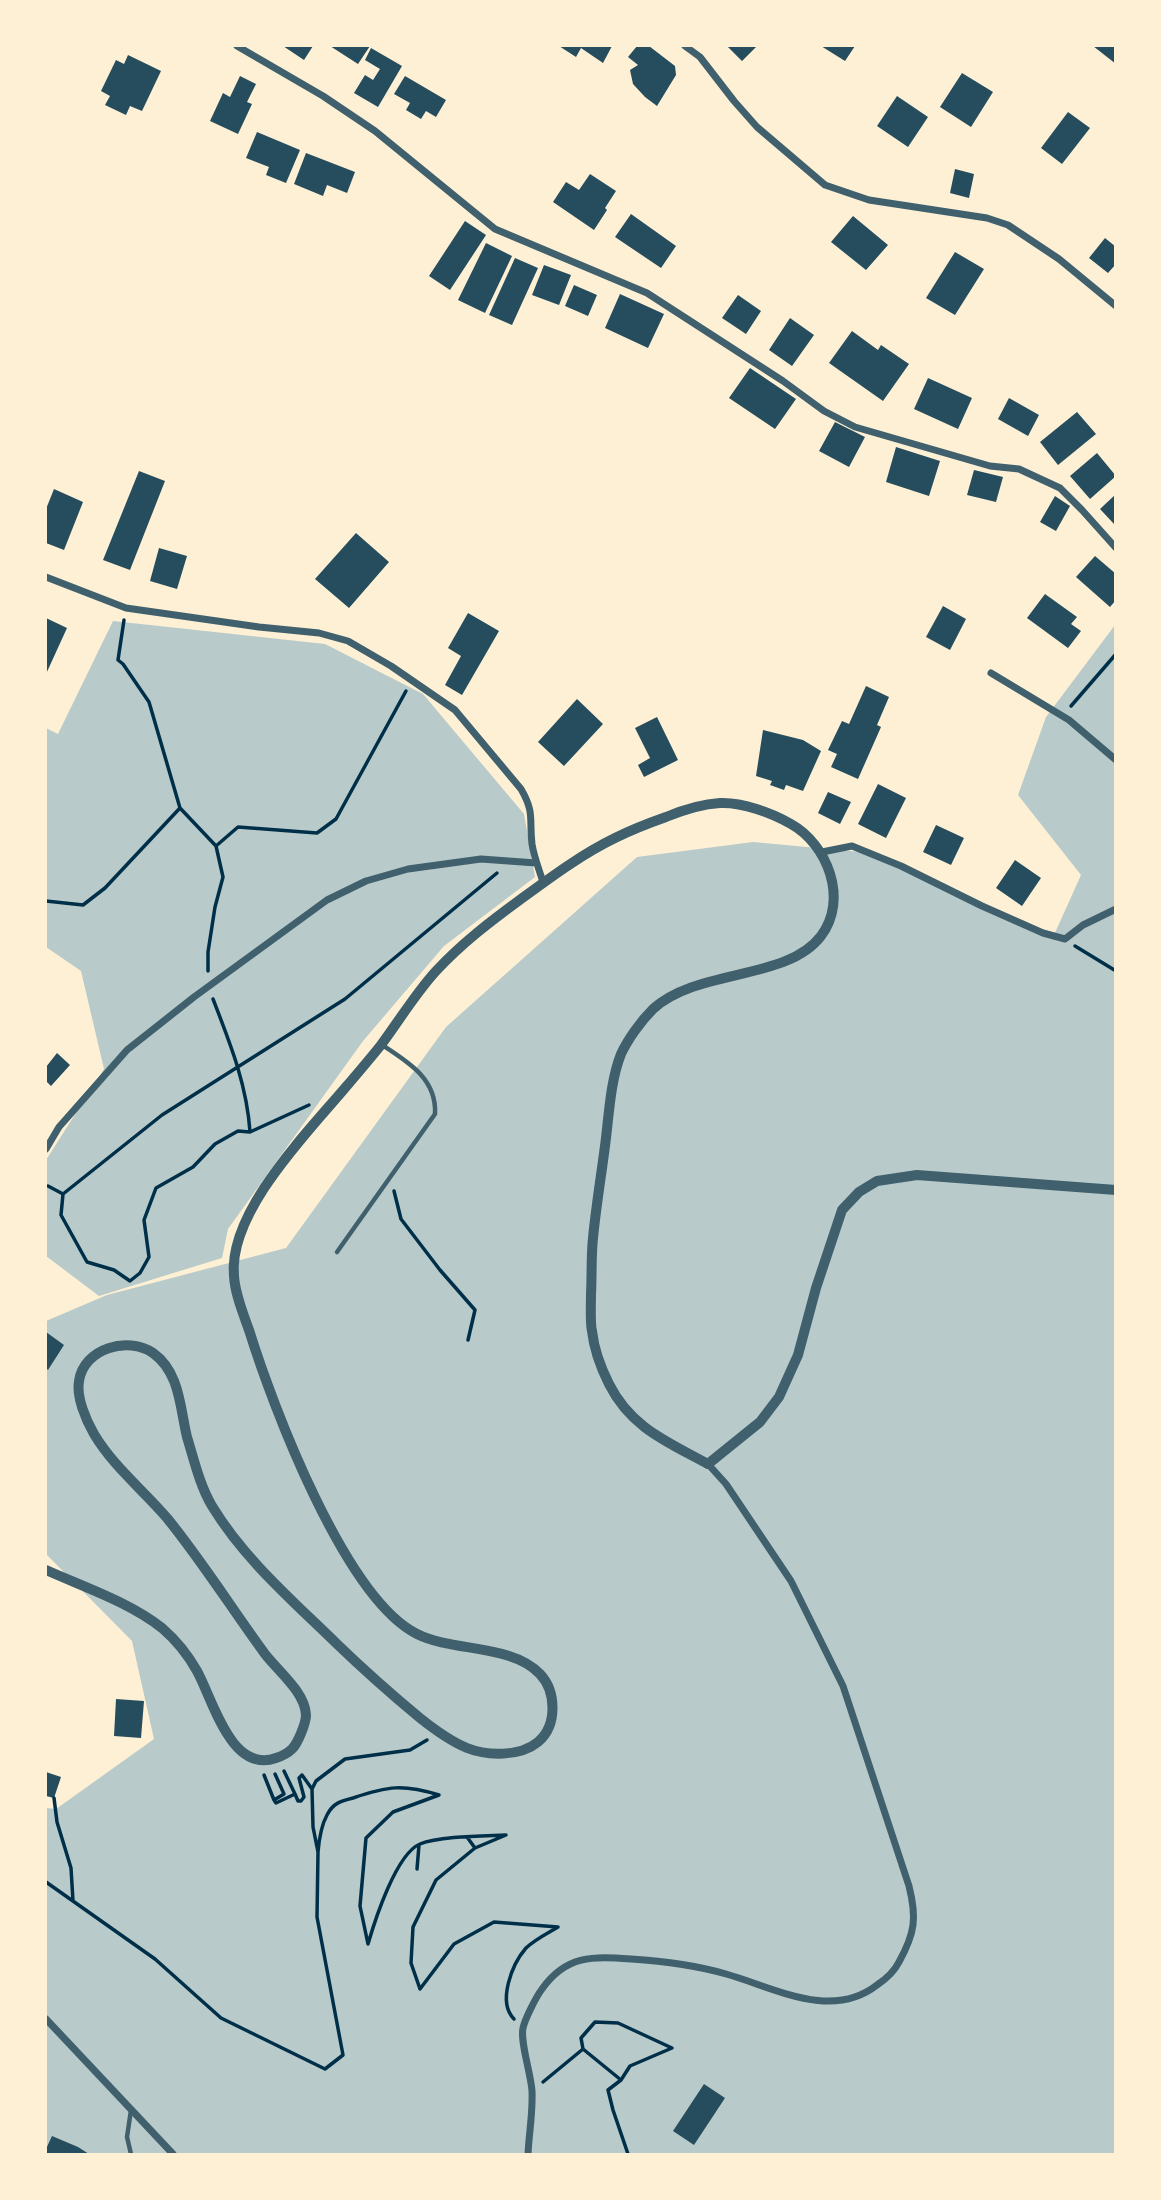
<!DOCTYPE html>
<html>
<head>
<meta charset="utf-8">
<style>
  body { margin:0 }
  #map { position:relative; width:1161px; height:2200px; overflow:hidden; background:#fdf0d5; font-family:"PT Sans",sans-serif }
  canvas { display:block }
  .frame { position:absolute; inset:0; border:47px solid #fdf0d5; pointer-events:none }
</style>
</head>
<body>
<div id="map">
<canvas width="1161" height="2200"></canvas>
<div class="frame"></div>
</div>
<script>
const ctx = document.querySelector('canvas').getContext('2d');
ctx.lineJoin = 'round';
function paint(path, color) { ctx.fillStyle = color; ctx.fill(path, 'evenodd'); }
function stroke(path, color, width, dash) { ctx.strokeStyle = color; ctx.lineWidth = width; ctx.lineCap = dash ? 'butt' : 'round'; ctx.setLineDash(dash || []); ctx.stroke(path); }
paint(new Path2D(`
  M113 621 325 644 423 694 524 814 535 877 444 946 363 1041 228 1229 222 1258 99 1296 46 1256V1160L104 1069 81 971 46 947V728L58 734Z
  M1115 625V2154H46V1808L56 1809 154 1739 132 1641 46 1554V1321L107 1295 286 1248 446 1027 637 857 753 842 861 852 1054 935 1081 875 1018 795 1046 717Z`), '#b9caca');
paint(new Path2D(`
  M283 46H313L304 60Z
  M330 46H370L358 64Z
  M559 46H612L603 63 581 48 576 57Z
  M637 46H649L675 66 676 75 657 106 645 97 633 84 630 70 638 65 628 57Z
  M727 46H757L742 61Z
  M821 46H855L845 61Z
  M1093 46H1116V64Z
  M371 48 402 66 378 107 354 93 365 75 373 80 380 69 365 60Z
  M128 55 161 71 142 111 130 106 126 115 105 105 110 96 101 91 116 60 124 64Z
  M962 73 993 92 971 127 940 107Z
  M240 76 256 84 247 102 252 104 238 134 210 121 223 93 230 97Z
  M405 76 446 100 436 117 426 111 421 119 406 110 410 103 394 94Z
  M897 96 928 117 908 147 877 126Z
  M1068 112 1090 128 1062 164 1041 148Z
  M257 132 300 150 286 183 266 175 269 167 246 158Z
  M306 153 355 172 347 193 327 185 323 196 294 184Z
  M955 169 974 174 969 198 950 193Z
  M590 174 616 191 605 208 607 210 594 230 553 202 566 182 579 190Z
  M631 214 676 246 661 268 615 237Z
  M853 216 888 245 866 270 831 242Z
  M465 221 486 235 450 290 429 276Z
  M1105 238 1116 247V264L1108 273 1089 258Z
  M486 243 512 256 485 313 458 300Z
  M955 252 984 269 955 315 926 298Z
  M515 258 538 268 512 325 489 315Z
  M544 265 571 275 559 305 532 295Z
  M574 285 597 295 588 316 565 306Z
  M620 294 664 314 648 348 605 328Z
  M738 295 761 311 746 334 722 318Z
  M790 318 814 335 792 366 769 350Z
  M852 331 878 350 881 345 909 364 883 401 829 363Z
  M750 368 796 399 775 429 729 398Z
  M928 378 972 398 958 429 914 409Z
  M1009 398 1039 415 1028 436 998 419Z
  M1077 412 1096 434 1058 465 1040 442Z
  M835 422 865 437 849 467 819 451Z
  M896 447 940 461 929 496 886 482Z
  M1097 453 1116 476 1090 499 1070 476Z
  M974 470 1003 477 996 502 967 495Z
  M139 471 165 481 130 570 103 560Z
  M54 489 83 502 64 550 46 543V509Z
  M1116 494V523L1114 524 1100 509Z
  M1055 496 1070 506 1056 531 1040 522Z
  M356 533 389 562 349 608 315 579Z
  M159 548 187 556 177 589 150 581Z
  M1095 556 1116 574V600L1110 607 1076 577Z
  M1045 594 1077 617 1071 624 1081 631 1068 648 1027 618Z
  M943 606 966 619 950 650 926 637Z
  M468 613 499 631 462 695 445 685 461 656 448 648Z
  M46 618 67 628 46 674Z
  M866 686 889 697 877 725 881 727 858 779 831 767 837 754 828 750 842 721 849 724Z
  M577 699 603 724 564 766 538 742Z
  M657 717 678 760 644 777 638 765 650 758 635 728Z
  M763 730 803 740 821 751 803 791 786 785 784 790 770 785 772 781 756 776Z
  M878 784 906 798 886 838 858 824Z
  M828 792 851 802 840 824 818 813Z
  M936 825 964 838 951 865 923 852Z
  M1015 860 1041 878 1022 906 996 888Z
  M57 1053 70 1065 51 1086 46 1081V1067Z
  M46 1332 64 1345 48 1370 46 1368Z
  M116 1699 144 1701 141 1738 114 1736Z
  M46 1772 61 1777 54 1798 46 1796Z
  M704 2084 725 2098 694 2145 673 2131Z
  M52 2136 78 2147 89 2154H46V2149Z`), '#264d5e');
stroke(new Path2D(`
  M1071 706 1116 654
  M180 808 216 846 223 877 215 907 208 952V971
  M216 846 238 827 317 833 336 819 406 691
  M46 901 83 905 105 888 180 808 149 702 123 664 118 660 124 620
  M1075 946 1116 971
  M213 999C230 1043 247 1085 250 1132
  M309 1105 250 1132 238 1131 215 1144 193 1167 156 1188 144 1220 149 1257 140 1273 130 1281 114 1270 87 1262 61 1215 63 1194 162 1115 345 999 497 873
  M48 1186 63 1194
  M394 1191 401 1219 440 1270 475 1310 468 1340
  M284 1771 295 1794
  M264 1775 274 1800
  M312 1789 316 1781 345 1759 410 1750 427 1740
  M54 1798 57 1822 71 1868 73 1901
  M467 1837 475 1848
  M318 1852C319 1840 321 1826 327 1815 333 1803 341 1801 353 1798 388 1786 403 1784 439 1795L393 1812 366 1838 360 1906 368 1944C375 1920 396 1854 420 1844 439 1836 484 1836 506 1835L475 1848 436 1880 413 1927 411 1963 420 1989 454 1944 494 1922 558 1927C548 1933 534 1940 526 1948 512 1964 497 2002 514 2019
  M417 1869 419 1845
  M46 1882 155 1959 221 2018 325 2069 343 2055 317 1917 318 1852 313 1827 312 1789 302 1775 299 1778 304 1797 301 1801H298L295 1794 276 1803 274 1800 284 1794 275 1774
  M583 2049 621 2080
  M543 2082 583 2049 581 2038 595 2022 618 2023 672 2048 630 2066 621 2080 608 2090 613 2110 628 2154`), '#003049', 3.5);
stroke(new Path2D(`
  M337 1252 435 1114C437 1079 408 1062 382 1045
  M131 2110 127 2137 131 2154`), '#3f606c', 4.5);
stroke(new Path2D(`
  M237 46 323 96 375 131 495 229 647 293 783 381 824 411 855 427 990 466 1019 469 1060 488 1082 510 1116 548
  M685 46 700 57 734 101 757 127 825 185 869 200 987 218 1008 225 1059 259 1116 306
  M46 577 126 608 259 627 319 633 348 641 391 666 455 710 521 789C535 813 529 819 532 844 534 857 539 869 543 882
  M991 673 1069 720 1116 760
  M822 852 852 846 901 866 982 906 1043 933 1065 939 1083 925 1116 909
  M46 1149 59 1127 127 1050 194 997 327 900 366 881 408 869 481 859 536 863
  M46 2019 173 2154
  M528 2154C529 2134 533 2111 532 2091 531 2074 520 2042 523 2028 525 2019 536 1997 542 1989 566 1955 593 1956 631 1959 663 1961 695 1965 726 1974 773 1987 831 2021 877 1985 886 1979 894 1972 899 1962 915 1933 917 1918 909 1886L843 1686 791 1581 726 1484 708 1464`), '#3f606c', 7);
stroke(new Path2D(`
  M46 1570C84 1587 129 1602 162 1628 176 1640 188 1655 197 1671 213 1700 231 1774 276 1758 282 1756 288 1753 292 1749 298 1743 306 1723 306 1715 305 1692 278 1671 265 1654 232 1609 202 1561 167 1518 143 1490 113 1466 94 1434 86 1420 76 1397 79 1381 84 1348 128 1336 153 1353 180 1372 180 1408 187 1437 194 1460 200 1486 212 1506 244 1559 293 1601 337 1644 364 1670 391 1694 420 1718 435 1730 450 1741 467 1748 487 1756 520 1757 538 1742 558 1725 556 1691 540 1674 512 1644 453 1652 417 1634 345 1598 273 1407 249 1330 243 1313 235 1294 234 1276 228 1213 306 1134 345 1088 357 1074 369 1060 381 1045 399 1021 415 994 436 971 462 943 491 921 521 899 551 877 582 854 615 838 631 830 649 823 666 817 683 810 702 804 720 803 742 802 772 813 791 824 827 844 849 899 821 936 787 981 698 968 653 1009 641 1021 628 1039 621 1054 610 1082 609 1116 605 1146 601 1177 596 1207 593 1238 591 1257 592 1275 591 1294 591 1303 590 1323 592 1331 594 1349 601 1368 609 1384 631 1428 668 1442 708 1464L760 1422 779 1397 798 1355 816 1288 842 1210 859 1192 877 1181 917 1175 1116 1190`), '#3f606c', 10);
</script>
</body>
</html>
